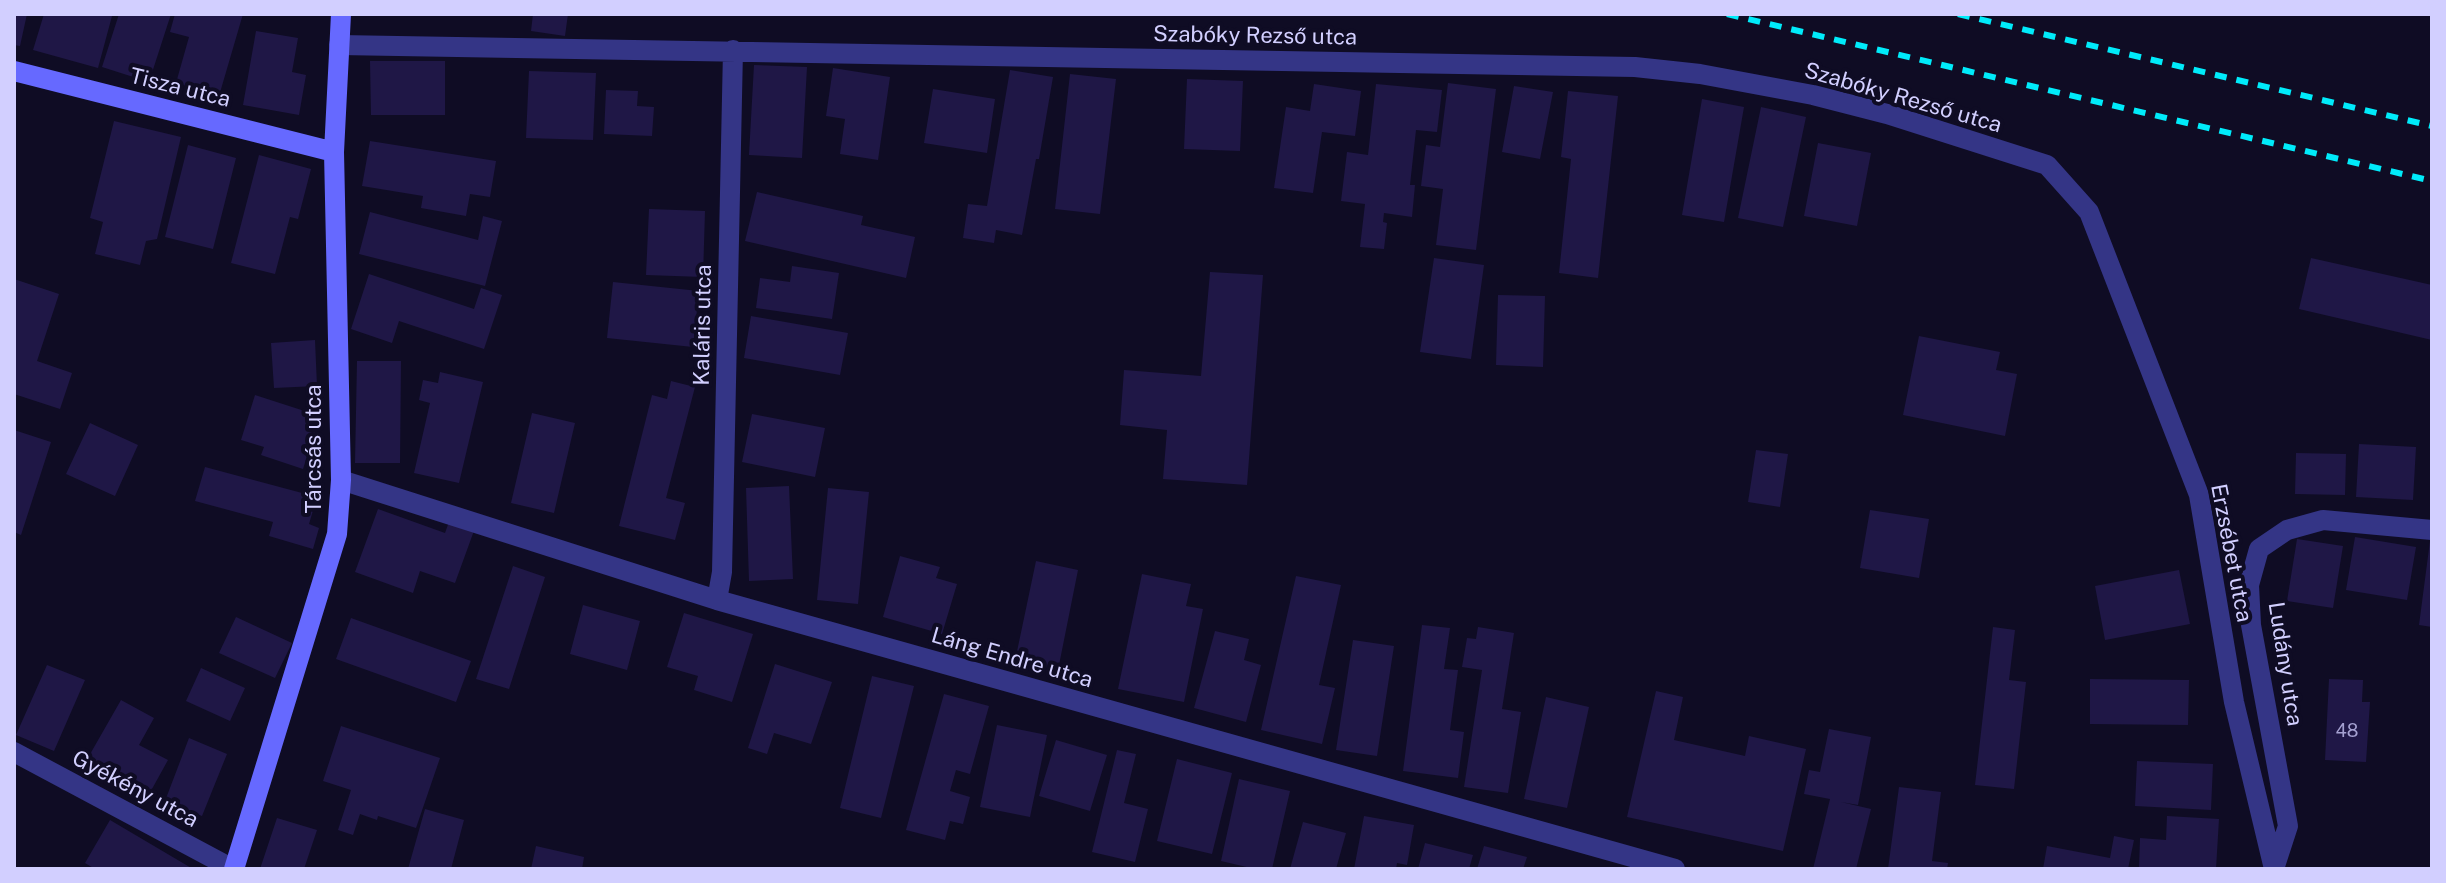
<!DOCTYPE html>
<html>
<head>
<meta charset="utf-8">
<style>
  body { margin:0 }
  #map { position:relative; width:2446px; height:883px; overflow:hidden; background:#0f0c24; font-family:"Public Sans",sans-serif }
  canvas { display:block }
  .frame { position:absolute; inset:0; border:16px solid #d2cfff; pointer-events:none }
</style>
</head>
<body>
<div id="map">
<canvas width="2446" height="883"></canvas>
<div class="frame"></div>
</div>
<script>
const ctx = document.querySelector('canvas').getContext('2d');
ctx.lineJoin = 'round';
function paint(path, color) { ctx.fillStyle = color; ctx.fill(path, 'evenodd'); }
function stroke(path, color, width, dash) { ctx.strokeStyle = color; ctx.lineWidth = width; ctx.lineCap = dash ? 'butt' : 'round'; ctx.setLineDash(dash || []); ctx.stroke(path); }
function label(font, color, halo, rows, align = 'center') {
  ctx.font = font + ' "Public Sans",sans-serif'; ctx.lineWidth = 8; ctx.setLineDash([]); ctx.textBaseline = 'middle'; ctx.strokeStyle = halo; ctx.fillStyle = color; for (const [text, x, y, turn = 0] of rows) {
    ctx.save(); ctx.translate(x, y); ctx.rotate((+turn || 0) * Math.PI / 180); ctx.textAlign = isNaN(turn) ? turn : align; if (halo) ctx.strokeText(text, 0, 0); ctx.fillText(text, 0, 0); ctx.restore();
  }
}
paint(new Path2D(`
  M14 14H27L20 46 14 45Z
  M44 14H105L112 16 98 68 33 50Z
  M119 14H171L149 82 102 67Z
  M175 14H243L219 96 176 83 189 37 170 32Z
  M533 14H568L565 36 531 31Z
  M256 31 298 38 292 72 306 75 299 115 243 105Z
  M370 61H445V115H371Z
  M754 65 807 67 802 158 749 155Z
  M833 68 890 77 878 160 840 154 845 119 826 116Z
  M1010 70 1053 77 1039 159H1036L1022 235 996 230 994 243 963 238 968 204 987 206Z
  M529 71 596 73 593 140 526 138Z
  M1070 74 1116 79 1100 214 1055 209Z
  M1187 79 1243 81 1240 151 1184 149Z
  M1448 83 1496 89 1476 250 1436 245 1443 189 1421 186 1426 145 1440 147Z
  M1314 84 1361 91 1355 136 1322 132 1313 193 1274 188 1286 107 1310 111Z
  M1376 84 1442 90 1437 132 1416 130 1410 185H1415L1412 217 1384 213 1383 222 1387 223 1384 249 1360 247 1365 204 1341 201 1347 152 1368 155Z
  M1514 86 1553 92 1540 159 1502 152Z
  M933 89 995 99 987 153 924 143Z
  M606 90 638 91 637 106 654 107 652 136 604 134Z
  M1568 91 1618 96 1598 278 1559 273 1571 159 1561 157Z
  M1702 99 1744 107 1724 222 1682 215Z
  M1761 107 1806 117 1783 227 1738 218Z
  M114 121 181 137 157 239 146 241 140 265 95 254 103 222 90 218Z
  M370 141 496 161 490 197 470 194 466 216 421 208 423 196 362 186Z
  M1818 143 1871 153 1857 226 1804 216Z
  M188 145 236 158 213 249 165 237Z
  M259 155 311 169 298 219 290 217 275 274 231 263Z
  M757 192 863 216 861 225 915 237 906 278 745 241Z
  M649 209 705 211 703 277 646 275Z
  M370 212 478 240 483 216 502 221 485 286 359 254Z
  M1434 258 1484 265 1471 359 1420 352Z
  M2311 258 2432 285V340L2299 309Z
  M792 266 839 273 832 319 756 308 760 278 790 282Z
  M1210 272 1263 275 1247 485 1163 479 1167 430 1120 425 1124 370 1201 376Z
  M369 274 474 309 481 288 502 295 484 349 399 321 392 343 351 329Z
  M14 279 59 294 37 361 72 373 60 409 14 394Z
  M613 282 699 291 693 347 607 338Z
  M1498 295 1545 296 1543 367 1496 365Z
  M751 316 848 333 840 375 744 358Z
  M1919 336 2000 352 1996 370 2017 374 2005 436 1903 415Z
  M315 340 317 386 274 388 271 343Z
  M357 361H401L400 463H355Z
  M440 372 483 382 459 483 414 473 430 403 419 400 423 380 438 383Z
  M671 381 695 387 666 498 685 503 675 540 619 526 652 395 667 399Z
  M255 395 320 416 303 469 261 455 264 447 241 440Z
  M532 413 575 423 554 513 511 503Z
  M752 414 825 428 815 477 742 462Z
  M90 423 138 445 115 496 66 474Z
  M14 430 51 442 21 535 14 532Z
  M2359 444 2416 447 2413 500 2356 497Z
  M1756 450 1788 454 1780 507 1748 502Z
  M2296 453 2346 454 2345 495 2295 494Z
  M205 467 317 497 309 524 319 528 313 549 269 536 273 522 195 501Z
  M789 486 793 579 749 581 746 488Z
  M828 488 869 492 858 604 817 600Z
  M378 509 445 533 450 519 475 528 455 583 420 571 413 593 355 572Z
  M1870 510 1929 519 1919 578 1860 568Z
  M2355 537 2416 547 2407 600 2346 590Z
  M2297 539 2343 546 2333 608 2287 601Z
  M2430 541H2432V627L2419 625Z
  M900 556 940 567 936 578 957 584 942 634 883 617Z
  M1036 561 1078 570 1058 670 1015 661Z
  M513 566 545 577 509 689 476 679Z
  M2179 570 2190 624 2105 640 2095 586Z
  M1142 574 1191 584 1186 606 1203 609 1184 702 1118 689Z
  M1296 576 1341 585 1319 685 1335 688 1322 744 1261 730Z
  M583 605 640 621 627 670 570 654Z
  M684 613 753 634 732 702 694 690 698 676 667 667Z
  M236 617 292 643 275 678 219 653Z
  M351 618 471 661 456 702 336 659Z
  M1422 625 1450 628 1444 669 1458 670 1450 730 1464 732 1458 778 1403 771Z
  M1478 627 1514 633 1502 709 1521 712 1508 793 1464 787 1482 670 1462 667 1467 638 1476 639Z
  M1993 627 2015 630 2009 680 2026 682 2014 789 1975 785Z
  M1215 631 1249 639 1244 660 1261 665 1246 722 1194 708Z
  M1353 640 1394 646 1377 756 1336 750Z
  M775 664 832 682 811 744 774 733 767 754 748 748Z
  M47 665 85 680 54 751 16 735Z
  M201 668 245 688 230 721 186 701Z
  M872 676 914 686 881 818 840 808Z
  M2090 679 2189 680 2188 725 2090 724Z
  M2329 679 2363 680 2362 702H2370L2366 762 2325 760Z
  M1656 691 1683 697 1674 740 1745 756 1749 736 1806 749 1783 851 1627 817Z
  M944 694 989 706 970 774 956 770 950 791 970 797 963 824 950 821 945 840 906 830Z
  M1546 697 1589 707 1567 808 1524 799Z
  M121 700 154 718 139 745 168 760 147 798 85 763Z
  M997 725 1047 735 1030 817 980 807Z
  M341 726 440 758 416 828 378 816 377 820 360 814 353 835 338 830 351 790 323 781Z
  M1829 729 1871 737 1858 805 1841 802 1871 809 1856 869H1813L1830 799 1804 794 1809 770 1820 772Z
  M189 738 227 754 202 816 165 801Z
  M1056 740 1107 755 1090 811 1039 796Z
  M1117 750 1136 754 1124 803 1148 809 1135 862 1092 852Z
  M1177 759 1232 773 1212 854 1157 841Z
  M2137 761 2213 764 2211 810 2135 806Z
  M1239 779 1290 791 1272 869H1255L1221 861Z
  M1899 787 1941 792 1932 861 1948 863 1947 869H1888Z
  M425 809 464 820 451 869H408Z
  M1364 816 1414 825 1407 865 1397 863 1396 869H1354Z
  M2167 816 2219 819 2216 869H2139L2140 838 2166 840Z
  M277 818 317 830 304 869H260Z
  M110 820 193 869H95L85 863Z
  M1303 822 1346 833 1336 869H1290Z
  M2114 836 2134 840 2128 869H2043L2047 846 2110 858Z
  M1425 843 1473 855 1469 869H1418Z
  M536 846 584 857 582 869H531Z
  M1484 846 1527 857 1523 869H1477Z`), '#1f1746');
stroke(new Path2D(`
  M339 45 1635 67 1700 74 1813 95 1887 114 2047 165 2089 212 2199 495 2234 702 2274 869
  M341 480 717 600 1675 869
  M717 600 722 572 733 50
  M14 752 233 869
  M2274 869 2288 826 2251 625 2249 585 2259 549 2287 530 2323 520 2432 530`), '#343586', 20);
stroke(new Path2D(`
  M14 71 334 152
  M234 869 337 534 341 480 334 152 341 14`), '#6669ff', 20);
stroke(new Path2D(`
  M1727 14 2432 181
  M1958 14 2432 126`), '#00ebfa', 6, [12, 10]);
label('18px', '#a5a1d1', null, [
  ["48",2347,731]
]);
label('22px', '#d2cfff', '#0f0c24', [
  ["Szabóky Rezső utca",1255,36,1],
  ["Tisza utca",180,88,14],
  ["Szabóky Rezső utca",1903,98,16],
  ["Kaláris utca",703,325,-89],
  ["Tárcsás utca",314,449,-90],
  ["Erzsébet utca",2231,553,79],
  ["Láng Endre utca",1012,658,16],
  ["Ludány utca",2285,664,81],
  ["Gyékény utca",135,789,28]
]);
</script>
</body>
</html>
